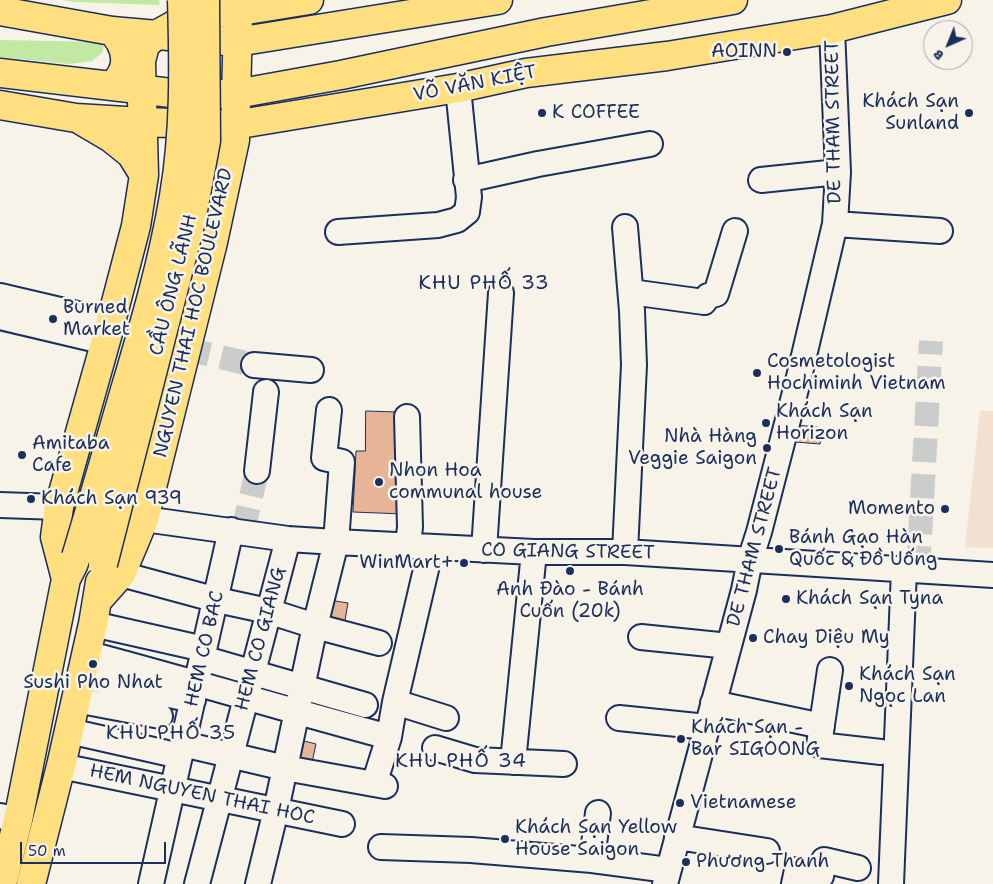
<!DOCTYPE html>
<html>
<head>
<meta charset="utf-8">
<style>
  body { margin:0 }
  #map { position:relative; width:993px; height:884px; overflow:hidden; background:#f7f3e8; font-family:"Shantell Sans",sans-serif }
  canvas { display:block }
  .north { position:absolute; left:923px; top:20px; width:50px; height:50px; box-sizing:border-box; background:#f7f3e8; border:1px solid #9fa5b1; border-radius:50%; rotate:224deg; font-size:14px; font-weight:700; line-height:20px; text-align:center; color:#1b2f5e }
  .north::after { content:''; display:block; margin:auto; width:18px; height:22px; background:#1b2f5e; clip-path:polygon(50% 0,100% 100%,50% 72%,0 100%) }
  .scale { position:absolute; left:20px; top:842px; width:146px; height:22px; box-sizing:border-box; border:2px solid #1b2f5e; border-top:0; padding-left:6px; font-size:15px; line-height:18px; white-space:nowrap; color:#1b2f5e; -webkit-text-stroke:4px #f7f3e8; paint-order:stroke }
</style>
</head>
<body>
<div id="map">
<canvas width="993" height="884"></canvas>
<div class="north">B</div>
<div class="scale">50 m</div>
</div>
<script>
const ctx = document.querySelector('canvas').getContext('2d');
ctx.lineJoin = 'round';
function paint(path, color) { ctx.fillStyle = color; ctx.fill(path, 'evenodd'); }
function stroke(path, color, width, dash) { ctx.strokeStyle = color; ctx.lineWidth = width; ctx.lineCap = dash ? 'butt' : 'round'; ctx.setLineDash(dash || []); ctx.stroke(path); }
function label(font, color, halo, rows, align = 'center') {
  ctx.font = font + ' "Shantell Sans",sans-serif'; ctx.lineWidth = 5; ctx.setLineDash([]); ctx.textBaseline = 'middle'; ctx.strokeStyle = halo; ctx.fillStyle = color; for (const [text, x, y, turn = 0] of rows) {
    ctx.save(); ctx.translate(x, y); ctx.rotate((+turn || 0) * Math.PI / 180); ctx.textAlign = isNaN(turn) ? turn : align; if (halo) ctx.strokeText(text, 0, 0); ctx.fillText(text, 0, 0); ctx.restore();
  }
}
paint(new Path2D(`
  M980 411H993V548L965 547Z`), '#f2e0d0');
paint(new Path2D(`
  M63 0H159L160 5 74 2Z
  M0 40 104 42 103 52 92 61 69 64 0 57Z`), '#c1e9a4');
const building = new Path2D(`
  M366 411 398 412 403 514 353 512 356 451H365Z
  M797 425 824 428 820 444 795 442Z
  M329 600 348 603 344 626 325 622Z
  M296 739 316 744 311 767 290 765Z`);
paint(building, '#e6b497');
stroke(building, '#1b2f5e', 1);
stroke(new Path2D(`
  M186 349 254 365
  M243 531 257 471
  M918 570 931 341`), '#cbcccc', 24, [24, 12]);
const minor = new Path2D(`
  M466 180 538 164 650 144
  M761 180 838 172
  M835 224 940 231
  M625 227 632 311 634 365 625 552
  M338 232 438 225 457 220 467 212 469 197 458 88
  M631 292 704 302 708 296 716 294 735 231
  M0 296 111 322
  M0 317 106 342
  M254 365 311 370
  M407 417 410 527 408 545
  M257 471 266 392
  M0 505 59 507
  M144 519 288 539 336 542 534 552H625L993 575
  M484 550 501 293
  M121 574 217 600 268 611 315 626 379 643
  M93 624 204 649
  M641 637 729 646
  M86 653C188 680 288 710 389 737
  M202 658 365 705
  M830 670 819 745 881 752
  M81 676 193 700
  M76 700 160 716
  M395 702 431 548
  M713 703 822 726
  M619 718 707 727
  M69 731 180 756
  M183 744 285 768 385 786
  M435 748 475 760 564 764
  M513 762 534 552
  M61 766 342 824
  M374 784 389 737 395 702 446 718
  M0 816 18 820
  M677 837 767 851
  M381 847 471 850 592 860 668 870
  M592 860 598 813
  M151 884 231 530
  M197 884 288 539
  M258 884 276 810 315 626 336 542 342 462 324 458 329 410
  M665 884 744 590 750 560 759 532 799 377 835 224 838 172 832 29
  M794 884 797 870 821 876 824 860 858 868
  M891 884 904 570`);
const major = new Path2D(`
  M0 105 76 118 142 122 234 125 458 88 526 73 667 56 832 29 947 0
  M82 121 111 138 131 154 144 175
  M66 579 55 537 59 507 108 333 136 226 144 175 141 61 145 45 156 35 190 16 247 10 309 0
  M97 601 121 574 144 519 213 242 235 140 238 19
  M2 884 18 820 66 579 74 563
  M31 884 61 766 93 624 100 582`);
const highway = new Path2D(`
  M0 11 112 31 237 42 498 0
  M0 73 180 94H236L341 75 546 32 733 0
  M112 85C131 70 128 48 112 31`);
stroke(minor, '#1b2f5e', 28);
stroke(major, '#1b2f5e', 31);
stroke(highway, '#1b2f5e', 31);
stroke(minor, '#f7f3e8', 24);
stroke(major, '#ffdf80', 28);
stroke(highway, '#ffdf80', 28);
const majorBridge = new Path2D(`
  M76 557C93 501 109 445 125 390 144 326 163 262 174 196 185 132 184 65 182 0
  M103 564 191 221 206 141 205 0`);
stroke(majorBridge, '#1b2f5e', 31, []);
stroke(majorBridge, '#ffdf80', 28);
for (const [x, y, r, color] of [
  [787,52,5,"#1b2f5e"],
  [542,113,5,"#1b2f5e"],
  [969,113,5,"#1b2f5e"],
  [53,319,5,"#1b2f5e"],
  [757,373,5,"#1b2f5e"],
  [766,423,5,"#1b2f5e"],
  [767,448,5,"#1b2f5e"],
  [22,455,5,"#1b2f5e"],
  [379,482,5,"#1b2f5e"],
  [31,499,5,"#1b2f5e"],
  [945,509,5,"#1b2f5e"],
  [779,549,5,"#1b2f5e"],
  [464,563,5,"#1b2f5e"],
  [570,571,5,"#1b2f5e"],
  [786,599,5,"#1b2f5e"],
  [753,638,5,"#1b2f5e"],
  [93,664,5,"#1b2f5e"],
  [849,686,5,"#1b2f5e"],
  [681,739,5,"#1b2f5e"],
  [680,803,5,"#1b2f5e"],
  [505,839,5,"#1b2f5e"],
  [686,862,5,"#1b2f5e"]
]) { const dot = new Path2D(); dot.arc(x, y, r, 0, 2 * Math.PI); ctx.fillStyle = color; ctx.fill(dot); stroke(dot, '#f7f3e8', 2); }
label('19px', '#1b2f5e', '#f7f3e8', [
  ["AOINN",777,52,"right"],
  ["Khách Sạn",959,102,"right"],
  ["Sunland",959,124,"right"],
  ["K COFFEE",552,113],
  ["Burned",63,308],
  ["Market",63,330],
  ["Cosmetologist",767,362],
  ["Hochiminh Vietnam",767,384],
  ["Khách Sạn",776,412],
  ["Horizon",776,434],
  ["Nhà Hàng",757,437,"right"],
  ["Veggie Saigon",757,459,"right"],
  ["Amitaba",32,444],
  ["Cafe",32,466],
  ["Nhon Hoa",389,471],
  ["communal house",389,493],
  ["Khách Sạn 939",41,499],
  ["Momento",935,509,"right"],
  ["Bánh Gạo Hàn",789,538],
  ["Quốc & Đồ Uống",789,560],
  ["WinMart+",454,563,"right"],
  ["Anh Đào - Bánh",570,590,"center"],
  ["Cuốn (20k)",570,612,"center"],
  ["Khách Sạn Tyna",796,599],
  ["Chay Diệu My",763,638],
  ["Khách Sạn",859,675],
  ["Ngọc Lan",859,697],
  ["Sushi Pho Nhat",93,683,"center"],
  ["Khách Sạn -",691,728],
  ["Bar SIGOONG",691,750],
  ["Vietnamese",690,803],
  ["Khách Sạn Yellow",515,828],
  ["House Saigon",515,850],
  ["Phương Thanh",696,862]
], 'left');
label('19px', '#1b2f5e', '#f7f3e8', [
  ["VÕ VĂN KIỆT",475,84,-11],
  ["DE THAM STREET",834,122,-91],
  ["CẦU ÔNG LÃNH",174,285,-76],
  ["NGUYEN THAI HOC BOULEVARD",194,313,-77],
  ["DE THAM STREET",755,547,-75],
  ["CO GIANG STREET",568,552,1],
  ["HEM CO GIANG",261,639,-75],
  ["HEM CO BAC",205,649,-77],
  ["HEM NGUYEN THAI HOC",202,795,12]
]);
ctx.letterSpacing = '1px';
label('20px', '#1b2f5e', '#f7f3e8', [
  ["KHU PHỐ 33",484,284],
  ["KHU PHỐ 35",171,734],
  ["KHU PHỐ 34",461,762]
]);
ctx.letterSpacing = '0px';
</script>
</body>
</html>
